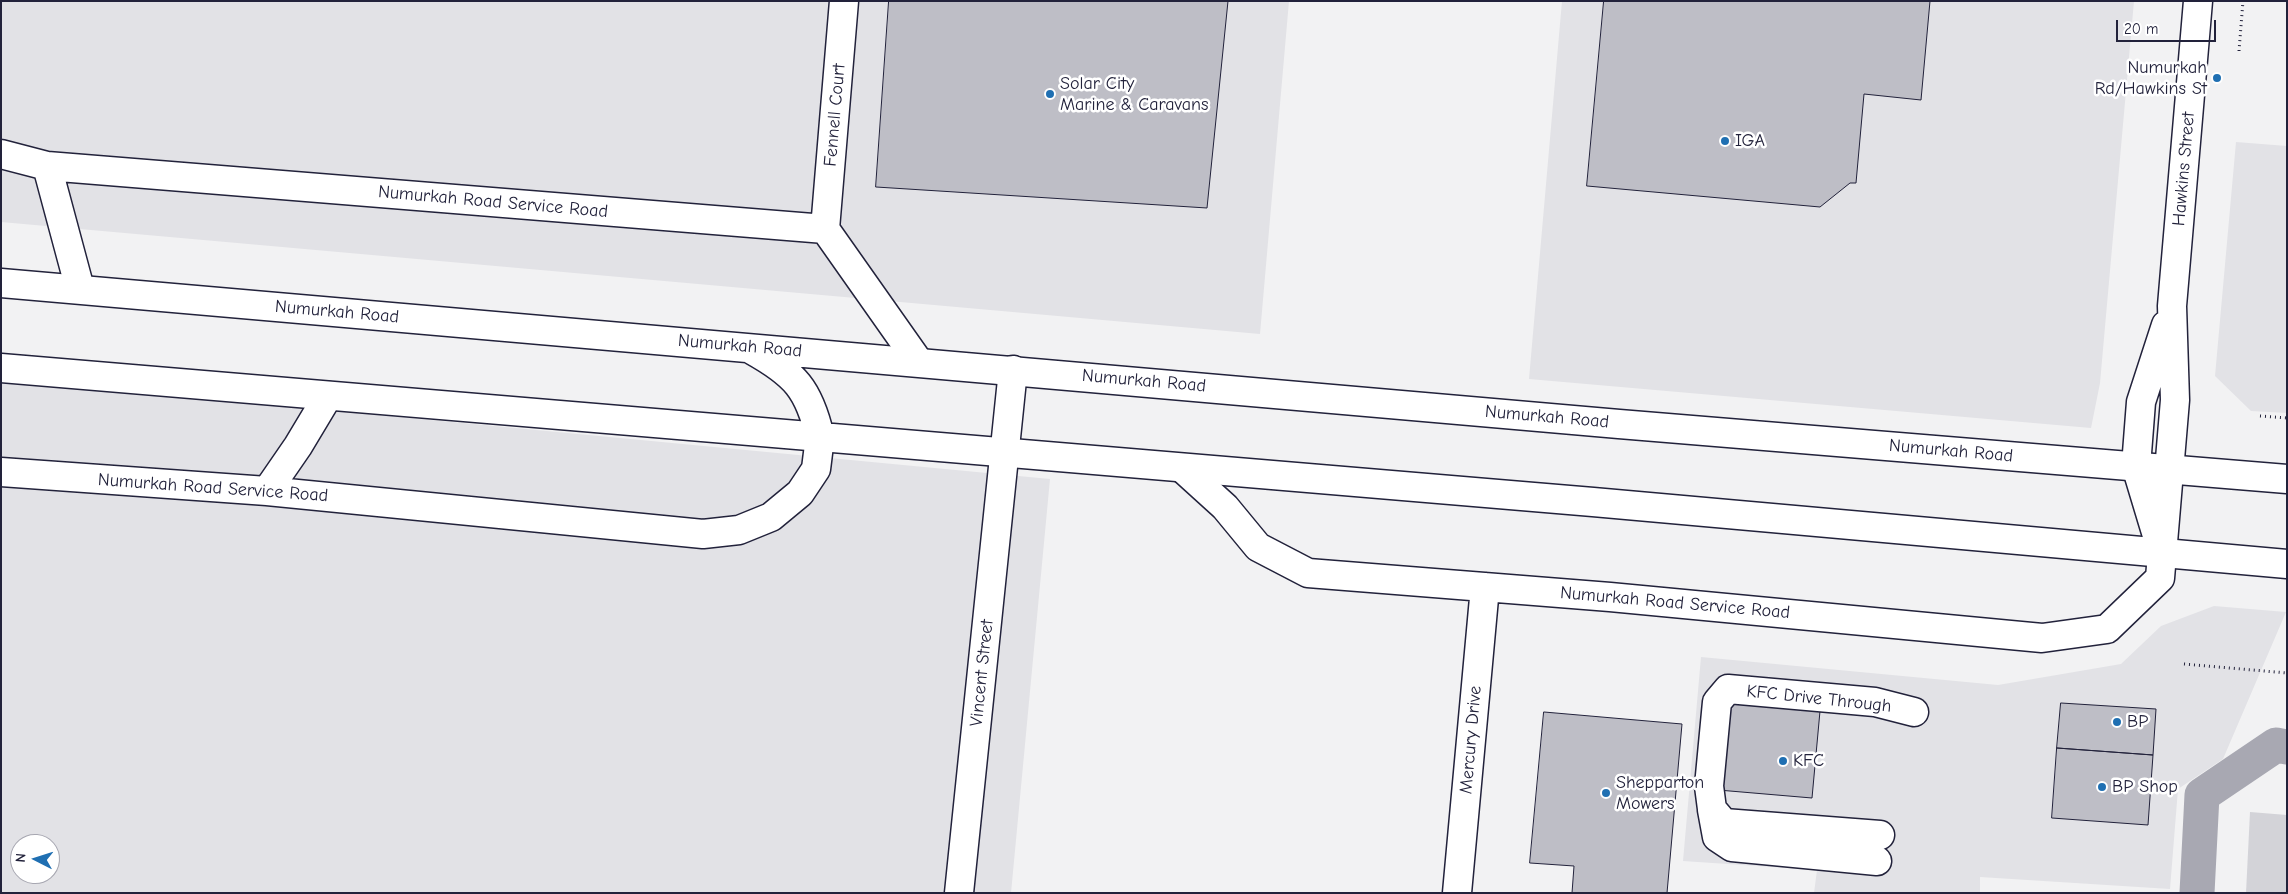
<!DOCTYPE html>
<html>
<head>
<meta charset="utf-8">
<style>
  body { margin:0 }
  #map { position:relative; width:2288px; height:894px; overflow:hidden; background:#f2f2f3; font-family:"Comic Neue",sans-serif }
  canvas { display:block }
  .frame { position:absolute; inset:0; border:2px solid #22223b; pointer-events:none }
  .north { position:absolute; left:10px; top:834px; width:50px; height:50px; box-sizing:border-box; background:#fff; border:1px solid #a7a7b1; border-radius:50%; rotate:275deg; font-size:14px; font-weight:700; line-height:20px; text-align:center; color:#22223b }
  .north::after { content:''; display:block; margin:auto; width:18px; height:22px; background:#1f6fb2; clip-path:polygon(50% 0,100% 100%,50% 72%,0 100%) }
  .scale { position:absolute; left:2116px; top:20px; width:100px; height:22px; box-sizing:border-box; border:2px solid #22223b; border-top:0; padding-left:6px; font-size:15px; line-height:18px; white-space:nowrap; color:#22223b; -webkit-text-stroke:4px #fff; paint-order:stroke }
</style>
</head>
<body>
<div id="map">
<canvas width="2288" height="894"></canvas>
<div class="frame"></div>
<div class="north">N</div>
<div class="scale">20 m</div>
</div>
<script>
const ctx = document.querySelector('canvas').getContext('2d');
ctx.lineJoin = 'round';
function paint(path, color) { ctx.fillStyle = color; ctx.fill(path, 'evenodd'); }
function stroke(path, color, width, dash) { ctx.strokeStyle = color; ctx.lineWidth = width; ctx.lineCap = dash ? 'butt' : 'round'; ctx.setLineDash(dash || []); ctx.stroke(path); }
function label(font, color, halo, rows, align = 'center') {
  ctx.font = font + ' "Comic Neue",sans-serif'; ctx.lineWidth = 5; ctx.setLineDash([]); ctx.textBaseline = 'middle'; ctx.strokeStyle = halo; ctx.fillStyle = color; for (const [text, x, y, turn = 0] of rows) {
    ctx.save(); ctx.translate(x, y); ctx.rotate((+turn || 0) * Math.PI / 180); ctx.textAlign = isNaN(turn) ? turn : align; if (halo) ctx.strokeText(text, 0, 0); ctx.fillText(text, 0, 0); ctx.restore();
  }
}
paint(new Path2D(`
  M1 1H1289L1260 334 1 222Z
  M1562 1H2134L2100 383 2091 428 1529 379Z
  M2236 142 2287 146V413L2251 411 2215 376Z
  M1 379 1050 479 1011 893H1ZM20 844H50V874H20Z
  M2214 606 2286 612 2223 759 2178 789 2170 889 1980 877V893H1814L1817 870 1683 861 1701 657 1998 685 2121 664 2161 626Z`), '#e2e2e6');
paint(new Path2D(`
  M2250 812 2287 815V893H2246Z`), '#d3d3d8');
stroke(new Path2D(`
  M2197 893 2202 795 2276 745 2287 747`), '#a8a8b2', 35);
const building = new Path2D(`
  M889 1H1228L1207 208 876 187Z
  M1604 1H1930L1921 100 1864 94 1856 183H1850L1820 207 1587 186Z
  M1726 703 1820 711 1812 798 1718 790Z
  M2061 703 2156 709 2153 755 2057 748Z
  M1544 712 1682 724 1667 893H1572L1574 866 1530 863Z
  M2057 748 2153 755 2148 825 2052 818Z`);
paint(building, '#bebec6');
stroke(building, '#22223b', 1);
const minor = new Path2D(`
  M1 154 47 166 825 229
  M47 166 80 289
  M825 229 844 1
  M825 229 918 361
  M1182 468 1225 507 1258 547 1308 573 1610 597 2042 638 2107 629 2160 578 2175 400 2172 306 2198 1
  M1 472 267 491 703 534 739 530 771 517 800 493 816 469 820 437
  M267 491 298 446 328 396
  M2158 539 2136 466 2141 402 2166 325
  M1712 810 1717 837 1732 847 1877 861
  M1880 835 1724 823 1712 809 1709 786 1717 702 1728 689 1875 702 1914 712
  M959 893 1013 370
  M1457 893 1485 587`);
const highway = new Path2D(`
  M1 283 1619 424 2287 479
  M752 350C795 374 809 389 820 437
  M1 368 1593 502 2287 564`);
stroke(minor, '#22223b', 31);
stroke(highway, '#22223b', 31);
stroke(new Path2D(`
  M2239 51 2243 1
  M2260 416 2287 418
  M2184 664 2287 673`), '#22223b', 3, [1, 4]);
stroke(minor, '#fff', 28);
stroke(highway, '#fff', 28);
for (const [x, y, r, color] of [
  [2217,78,5,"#1f6fb2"],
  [1050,94,5,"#1f6fb2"],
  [1725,141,5,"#1f6fb2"],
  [2117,722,5,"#1f6fb2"],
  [1783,761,5,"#1f6fb2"],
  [2102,787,5,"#1f6fb2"],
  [1606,793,5,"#1f6fb2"]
]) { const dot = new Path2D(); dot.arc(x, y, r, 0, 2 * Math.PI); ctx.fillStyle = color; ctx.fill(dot); stroke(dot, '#fff', 2); }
label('18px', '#22223b', '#fff', [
  ["Numurkah",2207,68,"right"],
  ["Rd/Hawkins St",2207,89,"right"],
  ["Solar City",1060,84],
  ["Marine & Caravans",1060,105],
  ["IGA",1735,141],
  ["BP",2127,722],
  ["KFC",1793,761],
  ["Shepparton",1616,783],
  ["Mowers",1616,804],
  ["BP Shop",2112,787]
], 'left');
label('18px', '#22223b', '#fff', [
  ["Fennell Court",835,115,-85],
  ["Hawkins Street",2184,169,-85],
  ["Numurkah Road Service Road",493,202,5],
  ["Numurkah Road",337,312,5],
  ["Numurkah Road",740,346,5],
  ["Numurkah Road",1144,381,5],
  ["Numurkah Road",1547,417,5],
  ["Numurkah Road",1951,451,5],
  ["Numurkah Road Service Road",213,488,4],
  ["Numurkah Road Service Road",1675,603,5],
  ["Vincent Street",982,673,-84],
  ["KFC Drive Through",1819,699,6],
  ["Mercury Drive",1471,740,-85]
]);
</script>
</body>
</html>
